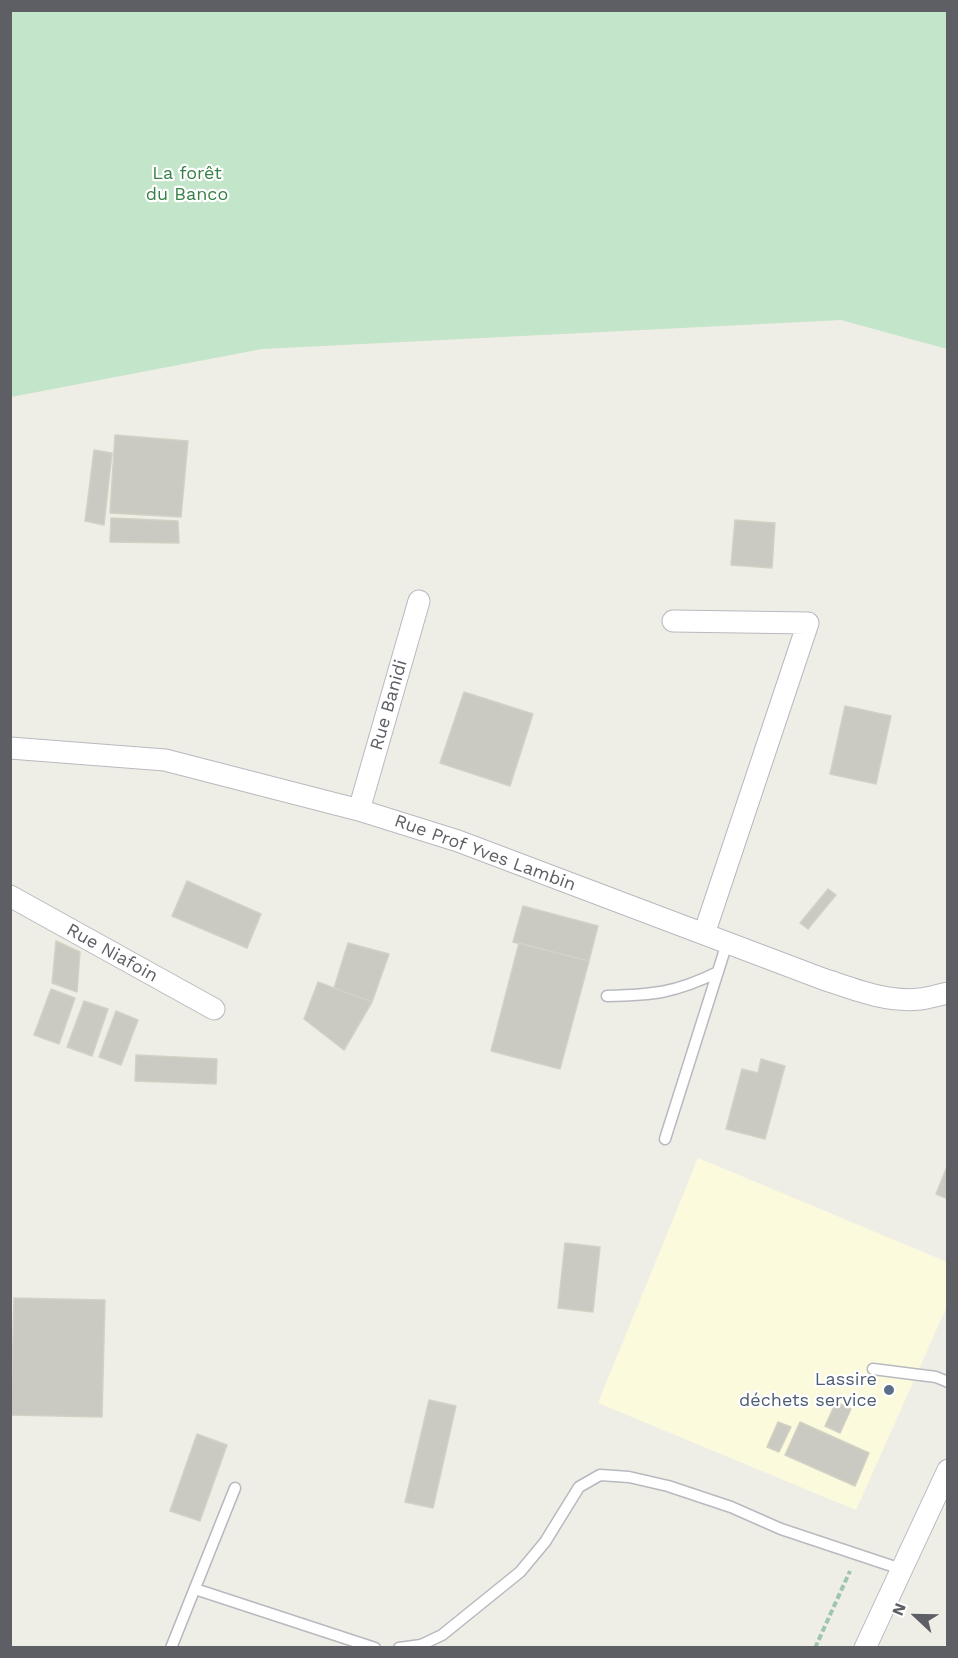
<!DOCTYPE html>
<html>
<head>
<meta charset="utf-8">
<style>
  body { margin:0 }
  #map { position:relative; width:958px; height:1658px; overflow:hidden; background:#efeee6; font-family:"Work Sans",sans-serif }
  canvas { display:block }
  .frame { position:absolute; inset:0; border:12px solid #5d5f65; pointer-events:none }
  .north { position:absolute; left:886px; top:1586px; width:60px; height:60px; -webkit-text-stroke:4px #fff; paint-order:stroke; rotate:292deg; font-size:16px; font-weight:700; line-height:24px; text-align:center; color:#5d5f65 }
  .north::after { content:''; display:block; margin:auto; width:21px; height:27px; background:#5d5f65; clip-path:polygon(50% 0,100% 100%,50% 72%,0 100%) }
</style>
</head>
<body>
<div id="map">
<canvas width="958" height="1658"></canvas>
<div class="frame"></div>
<div class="north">N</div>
</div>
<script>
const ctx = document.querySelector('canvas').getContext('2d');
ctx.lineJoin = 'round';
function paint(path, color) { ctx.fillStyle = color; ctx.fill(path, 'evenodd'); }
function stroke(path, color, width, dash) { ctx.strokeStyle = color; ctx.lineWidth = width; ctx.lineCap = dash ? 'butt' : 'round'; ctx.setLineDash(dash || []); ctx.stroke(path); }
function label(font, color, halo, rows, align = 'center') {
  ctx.font = font + ' "Work Sans",sans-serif'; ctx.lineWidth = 4.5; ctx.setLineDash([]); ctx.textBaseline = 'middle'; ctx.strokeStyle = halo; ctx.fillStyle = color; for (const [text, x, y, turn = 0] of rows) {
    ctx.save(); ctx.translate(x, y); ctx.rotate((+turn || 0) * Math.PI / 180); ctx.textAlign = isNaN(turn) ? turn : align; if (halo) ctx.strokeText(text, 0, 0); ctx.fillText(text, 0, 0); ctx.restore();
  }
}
paint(new Path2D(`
  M698 1158 947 1262V1306L856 1510 598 1403Z`), '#fcfadd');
paint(new Path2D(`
  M11 10 947 11V349L841 320 262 349 11 397Z`), '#c3e5c9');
const building = new Path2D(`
  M115 435 188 441 181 517 110 513Z
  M94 450 112 453 104 525 85 521Z
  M111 518 178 521 179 543 110 542Z
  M735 520 775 523 772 568 731 565Z
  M464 692 533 714 510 786 440 763Z
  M845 706 891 716 876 784 830 774Z
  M187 881 261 914 247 948 172 916Z
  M828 889 836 895 808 929 800 923Z
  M523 906 598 926 589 961 513 942Z
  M56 941 80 952 77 992 52 983Z
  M348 943 389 954 372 1002 334 988Z
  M519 943 589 961 560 1069 491 1051Z
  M318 982 372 1002 344 1050 304 1019Z
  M51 989 75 998 59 1044 34 1035Z
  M84 1001 108 1009 92 1056 67 1047Z
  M116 1011 138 1020 121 1065 99 1057Z
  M136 1055 217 1059 216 1084 135 1081Z
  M761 1059 785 1066 765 1139 726 1129 742 1069 758 1073Z
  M948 1164V1199L936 1194Z
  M565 1243 600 1247 593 1312 558 1308Z
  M14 1298 105 1300 102 1417 11 1415Z
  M429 1400 456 1406 433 1508 405 1502Z
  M836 1402 851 1409 840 1433 825 1426Z
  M778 1422 791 1427 779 1452 767 1447Z
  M800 1422 869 1453 855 1486 785 1455Z
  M197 1434 227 1445 200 1521 170 1511Z`);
paint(building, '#cac9c2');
stroke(building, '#d3d1c4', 1.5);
const lane = new Path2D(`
  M607 996C653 995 675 993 718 972
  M665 1139 727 943
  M873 1369 936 1377 948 1382
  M195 1589 375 1648
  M171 1648 235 1488
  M399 1648 421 1645 442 1635 520 1572 545 1542 579 1487 600 1475 629 1477 668 1486 731 1507 781 1529 901 1569`);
const street = new Path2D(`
  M673 621 808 623 704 934
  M10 748 165 760 359 810 458 841 823 979C854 989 887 1003 920 999 929 998 938 995 948 993
  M359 810 419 601
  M10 896 214 1009
  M865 1648 948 1470`);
stroke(lane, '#b8b9bf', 13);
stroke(street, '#b8b9bf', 23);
stroke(new Path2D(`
  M815 1648 850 1571`), '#9dc5af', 4, [6, 3]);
stroke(lane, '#fff', 10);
stroke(street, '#fff', 21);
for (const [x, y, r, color] of [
  [889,1390,6,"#5c6f8a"]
]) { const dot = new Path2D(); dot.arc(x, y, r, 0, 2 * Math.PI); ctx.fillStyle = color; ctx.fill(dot); stroke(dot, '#fff', 2); }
label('18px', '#398148', '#fff', [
  ["La forêt",187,174],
  ["du Banco",187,195]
]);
label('18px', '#5d5f65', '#fff', [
  ["Rue Banidi",389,705,-74],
  ["Rue Prof Yves Lambin",485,853,20],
  ["Rue Niafoin",112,953,29]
]);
label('18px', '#4e5e75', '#fff', [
  ["Lassire",877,1380],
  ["déchets service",877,1401]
], 'right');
</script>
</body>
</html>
